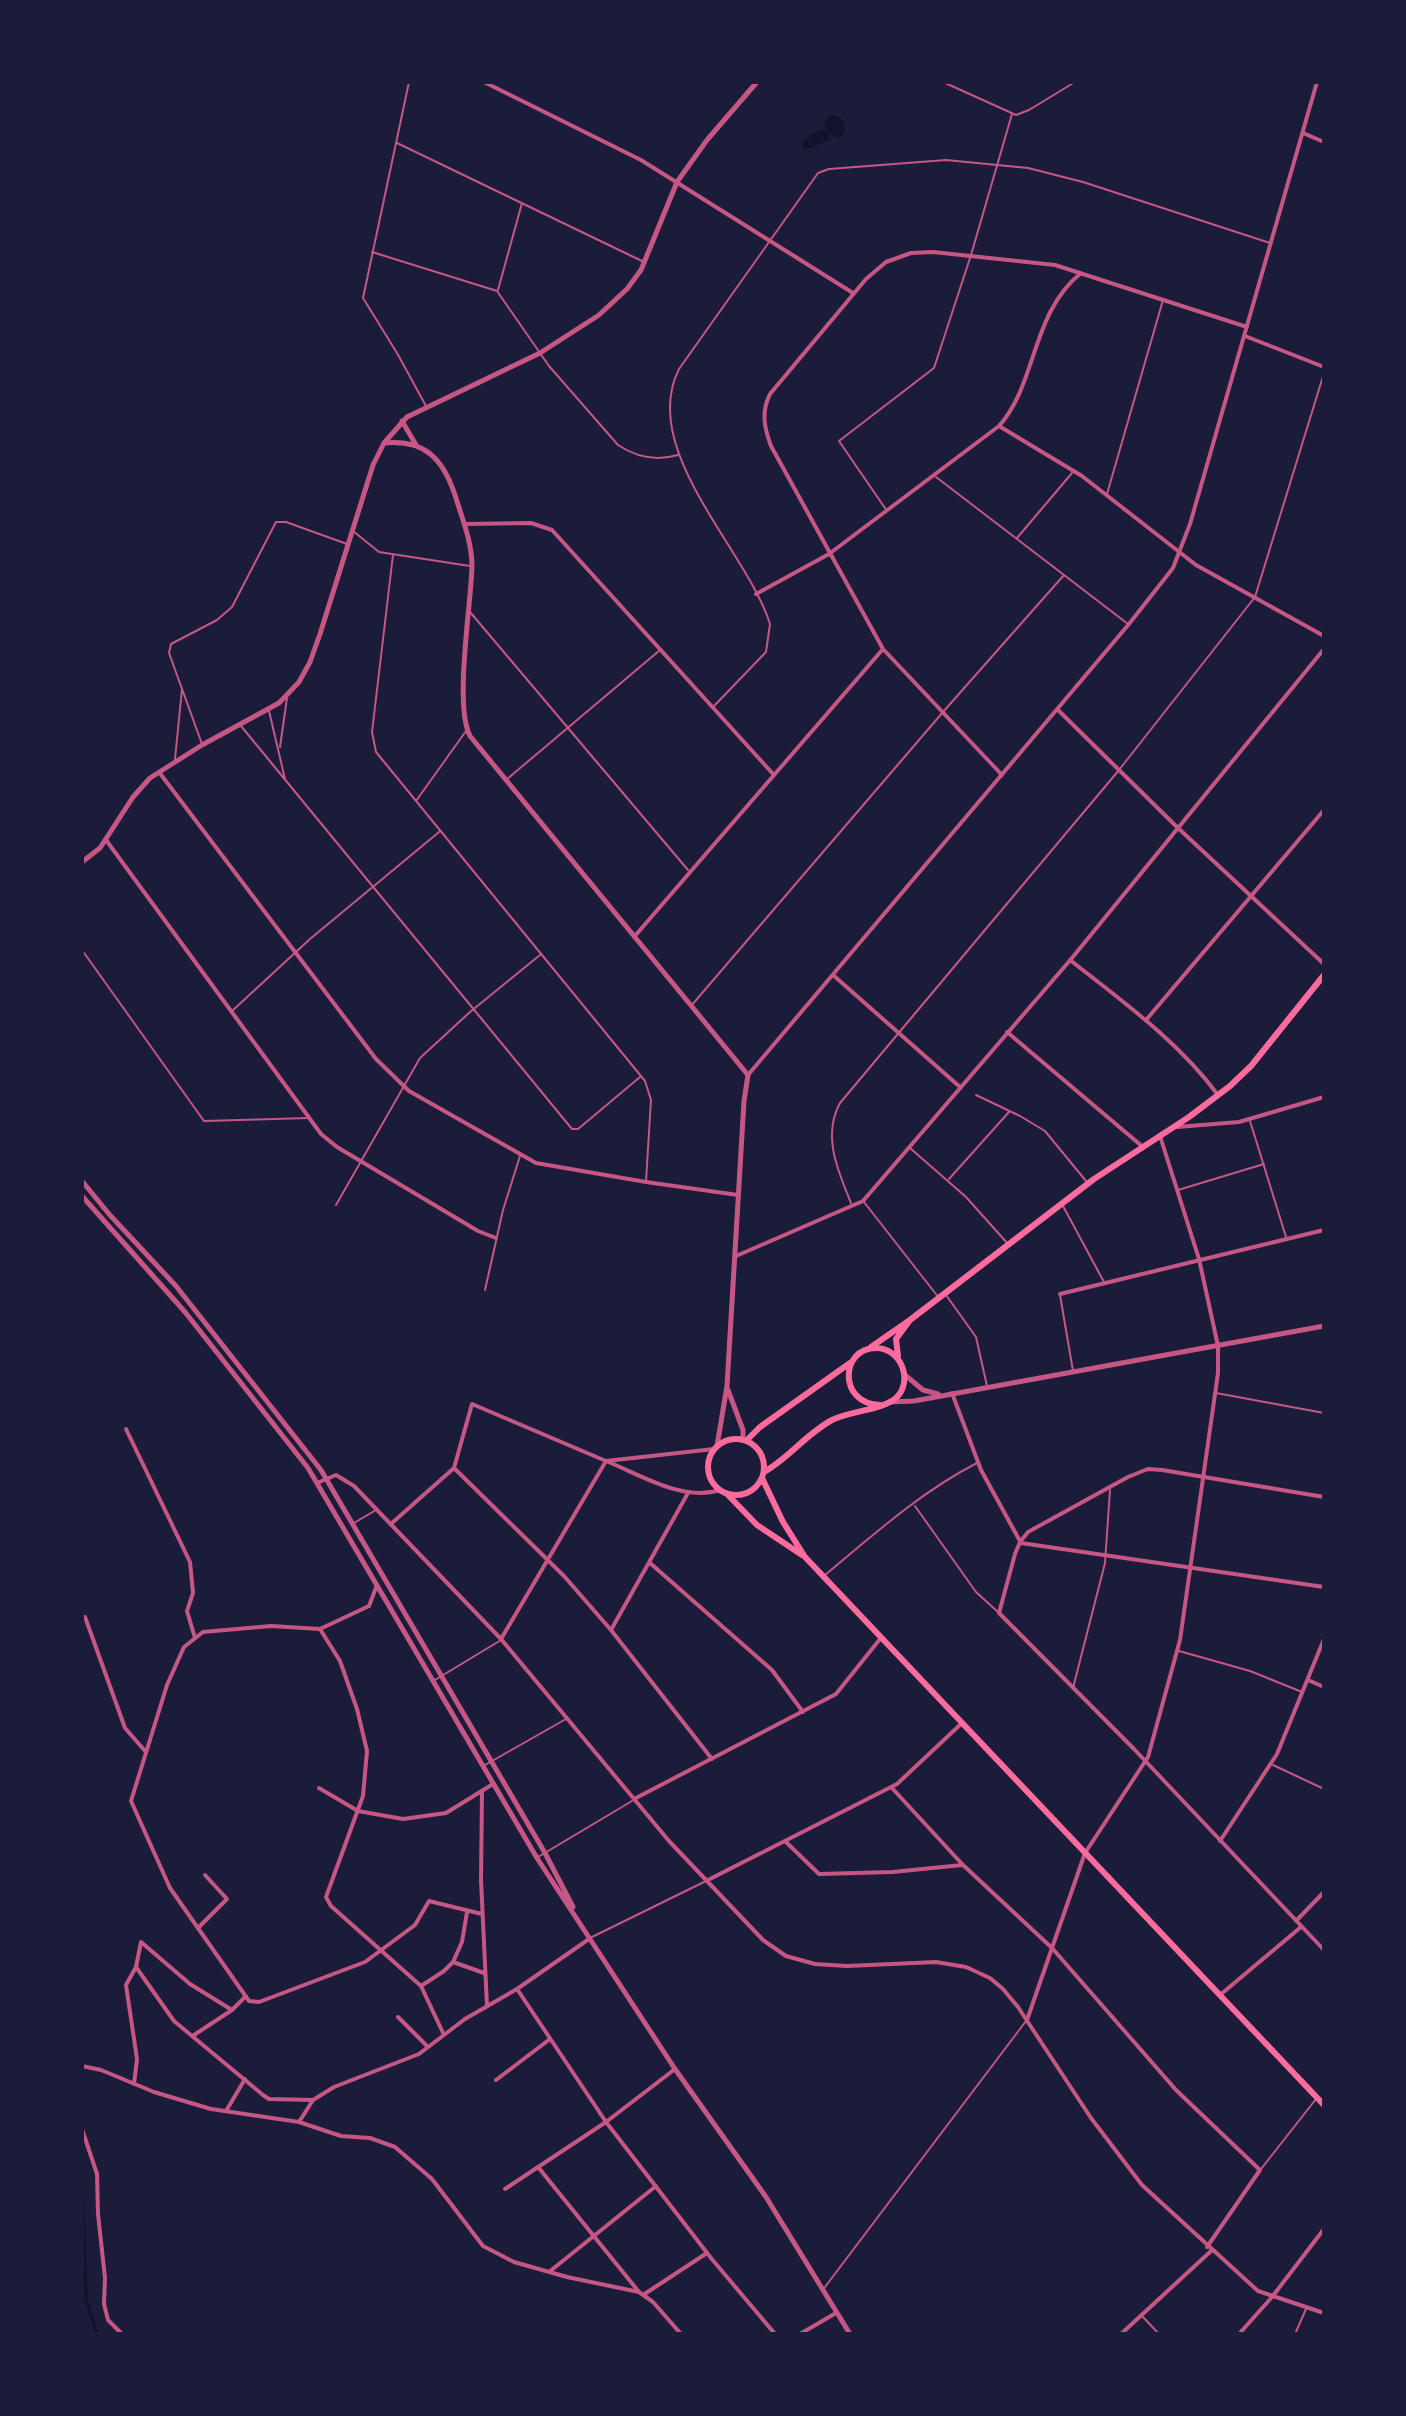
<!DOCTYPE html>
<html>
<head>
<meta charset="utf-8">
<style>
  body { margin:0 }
  #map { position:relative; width:1406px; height:2416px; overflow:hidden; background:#1b1b3a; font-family:Cabin,sans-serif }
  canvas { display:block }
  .frame { position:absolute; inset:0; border:84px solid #1b1b3a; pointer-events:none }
</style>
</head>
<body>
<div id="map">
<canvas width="1406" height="2416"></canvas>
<div class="frame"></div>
</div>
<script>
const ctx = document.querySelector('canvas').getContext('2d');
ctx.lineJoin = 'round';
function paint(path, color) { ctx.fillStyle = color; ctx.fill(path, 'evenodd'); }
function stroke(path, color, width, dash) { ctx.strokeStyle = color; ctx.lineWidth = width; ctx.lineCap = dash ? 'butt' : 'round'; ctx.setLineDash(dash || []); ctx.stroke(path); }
paint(new Path2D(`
  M830 115C842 115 850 126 842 136L837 138 830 133 828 140 808 149 802 148 803 141 821 129 827 130 824 124Z`), '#12122b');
stroke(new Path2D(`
  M82 2171 86 2300 97 2334`), '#12122b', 3);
stroke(new Path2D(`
  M409 82 363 298 397 353 426 406
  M943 82 1016 115 1029 110 1075 82
  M397 143 644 262
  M372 252 497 291 549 366 618 445C636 457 657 461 678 455
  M498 290 522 203
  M936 477 1128 624
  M1107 494 1163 300
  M887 511 839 441 934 368 971 255 1012 114
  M353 531 379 552 470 566
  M1017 538 1072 473
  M393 555 372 732 376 752 645 1081 651 1100 646 1181
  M470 612 688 870
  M714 706 766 652 770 624C747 550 638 450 679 369L818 173 829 169 946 160 1028 168 1083 182 1270 243
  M269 711 285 779
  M241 726 572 1129H578L640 1077
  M202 744 169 653 171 644 217 620 232 607 276 522H286L347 544
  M280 747 287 698
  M175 759 182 689
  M506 780 660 650
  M416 801 466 731
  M82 950 204 1121 309 1118
  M691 1006 943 712 1064 575
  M232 1011 310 939 439 832
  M976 1095 1020 1116 1045 1131 1086 1181
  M1250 1121 1286 1237
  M910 1148 966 1197 1008 1244
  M949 1179 1009 1112
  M1178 1190 1264 1164
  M864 1202 939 1298
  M851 1203C838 1171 822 1136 840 1103L1119 770 1255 597 1324 373
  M336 1205 420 1058 470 1012 540 955
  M1063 1206 1104 1282
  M485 1290 503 1210 520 1156
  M946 1295 976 1337 987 1386
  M1060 1295 1073 1371
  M1216 1393 1324 1413
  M915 1506 976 1592 999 1613
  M354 1523 376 1510
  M825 1575C873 1535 922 1491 977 1463
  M1179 1651 1250 1671 1302 1692
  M435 1680 501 1640
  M1073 1688 1105 1563 1110 1490
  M485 1765 566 1719
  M1273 1765 1324 1789
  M538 1857 632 1801
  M592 1937 704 1882
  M1261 2169 1316 2099
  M825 2287 1026 2021
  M1142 2316 1159 2334
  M1295 2334 1306 2309`), '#c65784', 2);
stroke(new Path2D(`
  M484 82 641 160 853 293
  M1303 133 1324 142
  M1245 336 1324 367
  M999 426 1082 476 1196 565 1324 636
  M464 524 531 523 552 530 774 775
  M756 594 829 554 999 426C1037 384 1031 313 1081 273
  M1058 710 1178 828 1324 964
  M159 772 376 1059 409 1091 536 1163 646 1182 738 1195
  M1002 775 883 649 771 446C764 427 761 412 770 394L866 279 886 262 911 253 933 252 1055 265 1247 327
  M106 840 321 1134 337 1147 478 1231 496 1238
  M634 937 883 649
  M1070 960C1122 1001 1178 1041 1218 1095
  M833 975 960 1087
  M1146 1020 1324 810
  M1007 1032 1143 1147
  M748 1075 1129 624 1173 568 1190 524 1317 82
  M1177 1127 1239 1122 1324 1097
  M736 1256 863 1201 1072 958 1324 649
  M1060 1294 1324 1230
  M952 1393 981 1470 1021 1543 1324 1587
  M126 1429 190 1562 193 1593 187 1611 195 1638
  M714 1449 606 1461C641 1475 683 1502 720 1490
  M454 1468 564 1576 611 1630 712 1759
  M317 1483 336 1475 354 1486 501 1639 669 1841 763 1940 786 1956 815 1964 847 1966 936 1962 966 1967 990 1978 1003 1989 1018 2007 1091 2118 1142 2185 1258 2291 1324 2313
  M1324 1497 1162 1470 1148 1469 1128 1477 1028 1532 1020 1542 1015 1554 999 1613 1134 1749 1324 1950
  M392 1523 454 1468 472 1404 606 1461 501 1639
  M650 1563 772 1670 803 1712
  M377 1585 369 1606 320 1629 271 1626 203 1632 184 1647 167 1685 131 1801 170 1888 249 2001 259 2002 365 1962 415 1925 429 1901 482 1914
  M85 1617 125 1728 146 1752
  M320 1629 340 1661 357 1709 367 1751 363 1796 326 1897 331 1906 421 1986 444 2035
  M611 1630 688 1493
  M1308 1680 1324 1687
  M319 1788 358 1811 403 1819 446 1813 493 1784
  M892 1788 963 1865 1052 1948 1176 2090 1260 2170 1207 2247
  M482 1791 481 1880 487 2006
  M634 1799 836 1694 880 1639
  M1220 1841 1277 1754 1324 1639
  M786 1842 819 1874 893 1872 962 1865
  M706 1881 897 1784 962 1723
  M1296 1921 1324 1892
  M198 1928 227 1899 205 1875
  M453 1962 462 1942 467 1912
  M136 1967 141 1942 190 1984 232 2010
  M421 1986 444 1971 453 1962 484 1973
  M517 1989 606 2122 711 2258 775 2334
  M1220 1995 1301 1927
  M398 2017 428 2047
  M1027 2020 1085 1853 1148 1757 1180 1640 1218 1373V1346L1199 1259 1160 1136
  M194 2035 232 2010 246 1996
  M82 2066 101 2070 154 2092 211 2109 299 2122 341 2136 370 2138 395 2147 432 2179 483 2246 514 2262 567 2277 639 2292 653 2302 681 2334
  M496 2080 550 2039
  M134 2084 137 2059 126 1985 136 1967 174 2021 263 2095 269 2099 313 2100
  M226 2111 245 2079
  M299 2122 313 2100 334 2087 419 2054 465 2019 517 1989 589 1939
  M82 2129 97 2174 98 2214 105 2278 104 2304 108 2320 122 2334
  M538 2167 639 2292
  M505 2189 606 2122 675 2069
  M549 2272 656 2186
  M643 2295 707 2253
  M800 2334 836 2313
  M1121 2334 1211 2251
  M1239 2334 1272 2297 1324 2229`), '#c65784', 4);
stroke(new Path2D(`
  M402 421 416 445
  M384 443C425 439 443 459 455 495 462 518 472 542 472 566 471 606 454 705 470 736L748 1075 744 1101 727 1386 717 1446
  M82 862 100 848 133 797 150 778 202 745 279 703 299 682 310 662 320 634 373 465 384 443 407 417 540 353 599 315 627 289 641 270 677 182 707 140 757 82
  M82 1181 109 1214 176 1286 321 1470 545 1853 573 1907
  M82 1196 185 1312 308 1468 537 1858 675 2069 766 2197 850 2334
  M905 1375 923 1390 938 1394
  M728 1390 743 1430V1440
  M889 1402 914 1401 1324 1326`), '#c65784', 5);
stroke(new Path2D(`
  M910 1320 1094 1179 1189 1117 1230 1086 1251 1066 1324 975
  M871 1347 910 1320 896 1339 898 1356
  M708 1467a28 28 0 1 1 56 0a28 28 0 1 1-56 0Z
  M746 1441 760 1427 850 1363
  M764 1472C789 1458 806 1434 832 1420 850 1411 882 1410 896 1398 914 1381 901 1348 876 1348 840 1348 838 1404 880 1405
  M762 1478 783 1522 805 1557 1324 2105
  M727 1494 757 1525 802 1555`), '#ff6b9d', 6);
</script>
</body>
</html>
